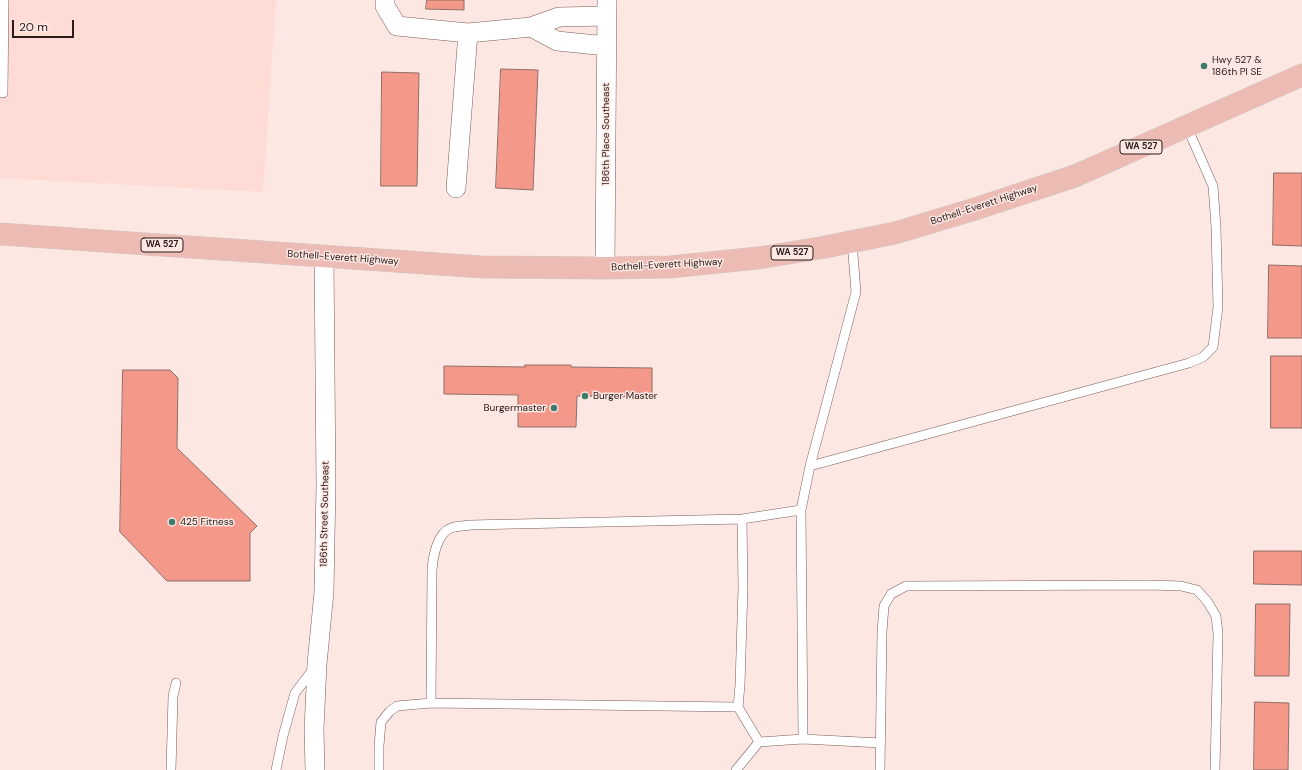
<!DOCTYPE html>
<html>
<head>
<meta charset="utf-8">
<style>
  body { margin:0 }
  #map { position:relative; width:1302px; height:770px; overflow:hidden; background:#fde7e3; font-family:"DM Sans",sans-serif }
  canvas { display:block }
  .scale { position:absolute; left:12px; top:20px; width:62px; height:18px; box-sizing:border-box; border:2px solid #281b19; border-top:0; padding-left:5px; font-size:12px; line-height:14px; white-space:nowrap; color:#281b19; -webkit-text-stroke:3px #fde7e3; paint-order:stroke }
</style>
</head>
<body>
<div id="map">
<canvas width="1302" height="770"></canvas>
<div class="scale">20 m</div>
</div>
<script>
const ctx = document.querySelector('canvas').getContext('2d');
ctx.lineJoin = 'round';
function paint(path, color) { ctx.fillStyle = color; ctx.fill(path, 'evenodd'); }
function stroke(path, color, width, dash) { ctx.strokeStyle = color; ctx.lineWidth = width; ctx.lineCap = dash ? 'butt' : 'round'; ctx.setLineDash(dash || []); ctx.stroke(path); }
function label(font, color, halo, rows, align = 'center') {
  ctx.font = font + ' "DM Sans",sans-serif'; ctx.lineWidth = 3; ctx.setLineDash([]); ctx.textBaseline = 'middle'; ctx.strokeStyle = halo; ctx.fillStyle = color; for (const [text, x, y, turn = 0] of rows) {
    ctx.save(); ctx.translate(x, y); ctx.rotate((+turn || 0) * Math.PI / 180); ctx.textAlign = isNaN(turn) ? turn : align; if (halo) ctx.strokeText(text, 0, 0); ctx.fillText(text, 0, 0); ctx.restore();
  }
}
paint(new Path2D(`
  M0 0H276L263 192 0 178Z`), '#ffdbd5');
const building = new Path2D(`
  M427 0H464V10L426 9Z
  M501 69 538 70 533 190 496 188Z
  M382 72 419 73 417 186H381Z
  M1274 173H1302V246L1273 245Z
  M1269 265 1302 266V338H1268Z
  M1271 356H1302V428H1271Z
  M525 365H571V367L652 368V397L577 396 576 427H518V395L444 394V366L525 367Z
  M123 370H170L178 378 177 448 257 526 250 533V581H167L120 532Z
  M1254 551H1302V585L1254 584Z
  M1256 604H1290L1289 676H1255Z
  M1255 702 1289 703 1288 770H1254Z`);
paint(building, '#f49889');
stroke(building, '#8e6e69', 1);
const lane = new Path2D(`
  M0 92 3 93 4 0
  M810 466 1189 363 1203 357 1213 347 1218 307 1216 227 1213 186 1187 127
  M738 707 740 685 743 587 742 519
  M803 739 881 743
  M759 742 738 707 431 703 432 570C433 557 437 533 451 528 456 526 464 526 470 525L742 519 801 510
  M171 770 173 696 176 683
  M276 770 283 736 295 693 314 668
  M379 770V746L381 722 390 711 397 706 431 703
  M736 770 759 742 803 739 801 510 810 466 856 292 852 242
  M880 770 882 632 884 606 891 594 906 586 1150 585 1181 586 1197 590 1207 601 1216 616 1218 633 1215 770`);
const street = new Path2D(`
  M385 0V6L397 26 468 33 531 27 559 17 607 16
  M531 27 557 41 607 46
  M456 188 468 33
  M605 268 607 0
  M315 770 314 729 317 664 324 592 326 485 324 257`);
const primary = new Path2D(`
  M0 234 482 267 605 268 670 267 758 258 820 248 895 233 975 209 1075 176 1302 75`);
stroke(lane, '#7a5c56', 10);
stroke(street, '#7a5c56', 20);
stroke(primary, '#d0cdcc', 23);
stroke(lane, '#fff', 9);
stroke(street, '#fff', 19);
stroke(primary, '#ecbcb4', 22);
for (const [x, y, r, color] of [
  [1204,66,4,"#3c7c6a"],
  [585,396,4,"#3c7c6a"],
  [554,408,4,"#3c7c6a"],
  [172,522,4,"#3c7c6a"]
]) { const dot = new Path2D(); dot.arc(x, y, r, 0, 2 * Math.PI); ctx.fillStyle = color; ctx.fill(dot); stroke(dot, '#fde7e3', 1.5); }
for (const [x, y, w] of [
  [1141,147,42],
  [162,245,42],
  [792,253,42]
]) { const box = new Path2D(); box.roundRect(x - w / 2, y - 7, w, 14, 3); ctx.fillStyle = '#fde7e3'; ctx.fill(box); stroke(box, '#281b19', 1); }
label('bold 9px', '#281b19', null, [
  ["WA 527",1141,147],
  ["WA 527",162,245],
  ["WA 527",792,253]
]);
label('10px', '#281b19', '#fde7e3', [
  ["Hwy 527 &",1212,60],
  ["186th Pl SE",1212,72],
  ["Burger Master",593,396],
  ["Burgermaster",546,408,"right"],
  ["425 Fitness",180,522]
], 'left');
label('10px', '#281b19', '#fde7e3', [
  ["186th Place Southeast",606,134,-90],
  ["Bothell-Everett Highway",984,205,-18],
  ["Bothell-Everett Highway",343,258,4],
  ["Bothell-Everett Highway",667,265,-3],
  ["186th Street Southeast",325,514,-89]
]);
</script>
</body>
</html>
